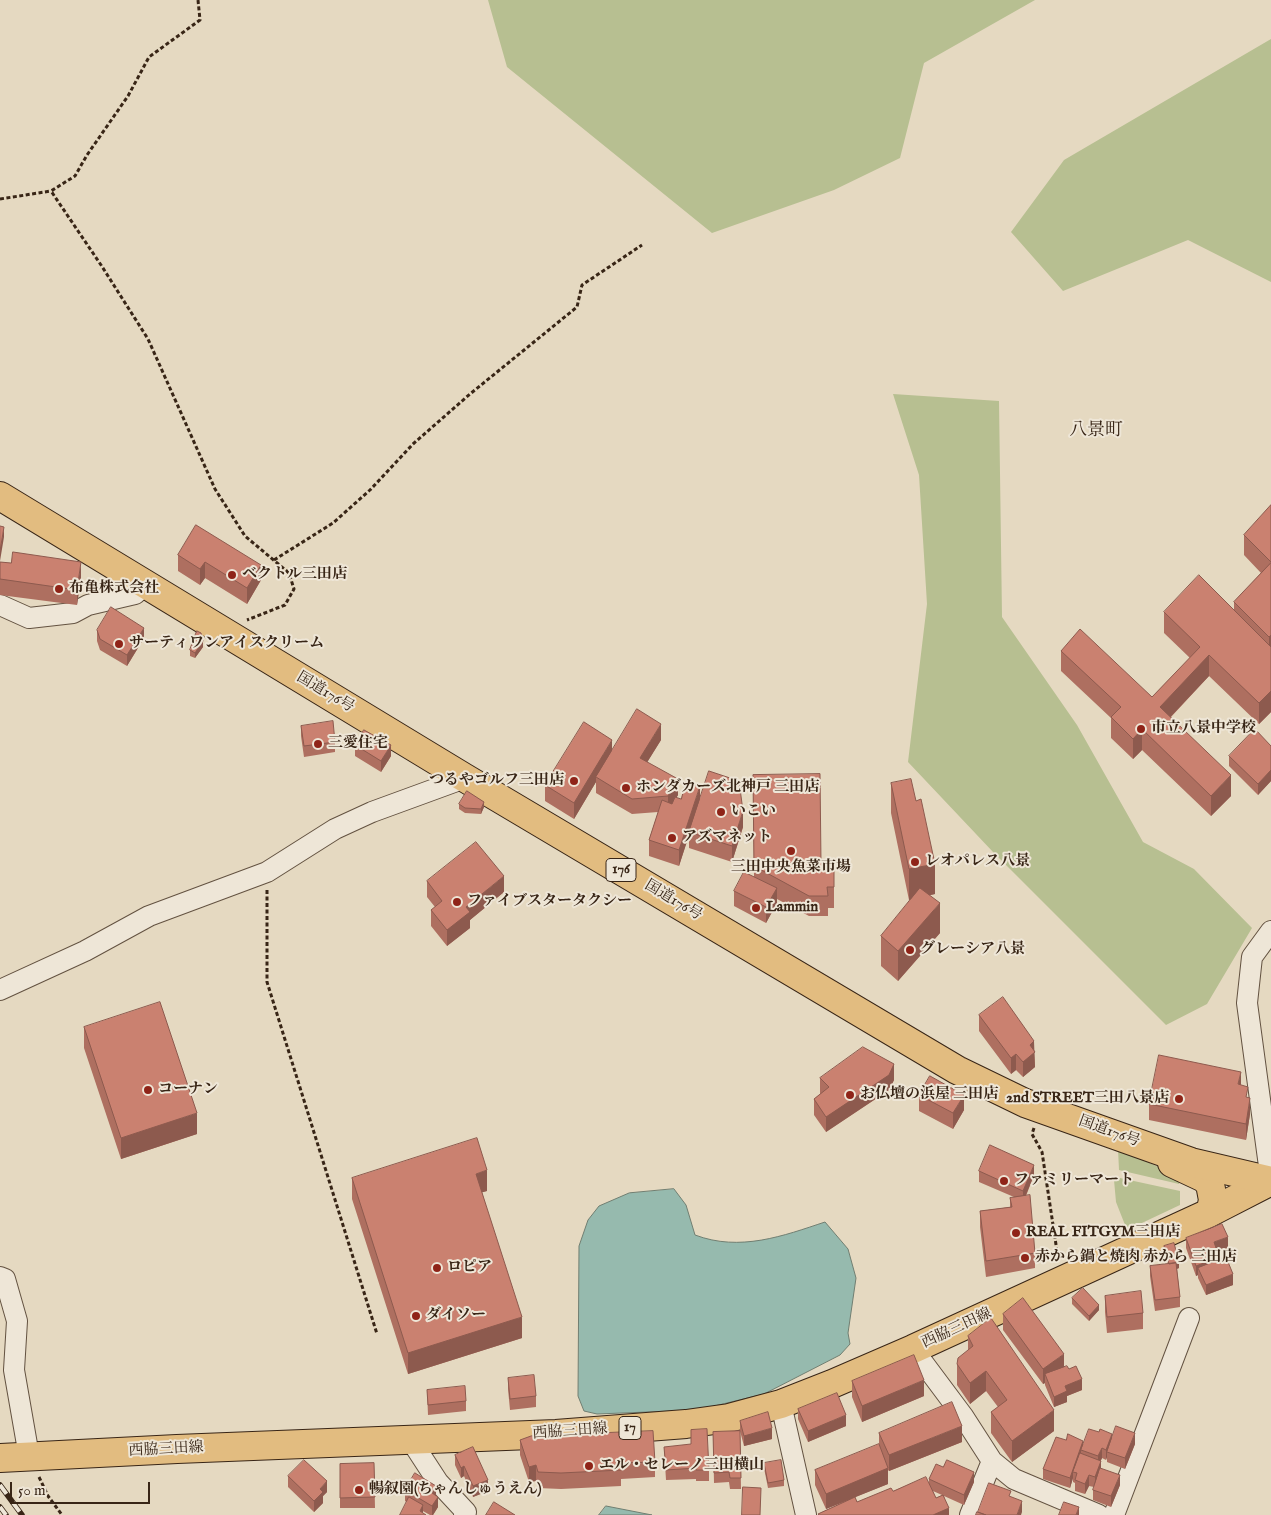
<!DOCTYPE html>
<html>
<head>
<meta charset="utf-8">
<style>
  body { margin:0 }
  #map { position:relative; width:1271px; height:1515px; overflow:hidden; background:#e5d9c1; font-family:"IM FELL English",serif }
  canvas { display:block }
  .scale { position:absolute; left:10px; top:1482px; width:140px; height:22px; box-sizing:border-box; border:2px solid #382516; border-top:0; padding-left:6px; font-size:15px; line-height:18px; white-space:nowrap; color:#382516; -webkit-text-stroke:4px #eee6d7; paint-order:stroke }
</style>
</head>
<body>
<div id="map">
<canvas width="1271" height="1515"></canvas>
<div class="scale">50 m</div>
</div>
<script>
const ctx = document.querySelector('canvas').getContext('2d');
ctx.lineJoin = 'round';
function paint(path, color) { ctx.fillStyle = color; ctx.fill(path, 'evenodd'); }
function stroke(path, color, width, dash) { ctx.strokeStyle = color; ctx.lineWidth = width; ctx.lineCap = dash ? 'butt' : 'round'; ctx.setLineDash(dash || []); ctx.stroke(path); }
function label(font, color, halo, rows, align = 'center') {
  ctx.font = font + ' "IM FELL English","Noto Serif JP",serif'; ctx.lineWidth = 4; ctx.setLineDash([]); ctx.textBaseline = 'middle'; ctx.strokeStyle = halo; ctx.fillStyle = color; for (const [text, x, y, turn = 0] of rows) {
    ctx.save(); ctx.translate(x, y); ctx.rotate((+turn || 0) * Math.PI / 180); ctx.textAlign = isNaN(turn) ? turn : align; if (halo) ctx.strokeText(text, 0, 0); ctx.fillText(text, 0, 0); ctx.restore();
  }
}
paint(new Path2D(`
  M488 0H1035L924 63 900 158 834 190 712 233 507 67Z
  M1271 39V282L1188 240 1063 291 1011 232 1064 160Z
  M893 394 999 401 1002 617 1077 725 1143 842 1194 869 1252 928 1207 1004 1166 1025 993 852 908 762 927 604 919 475Z
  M1118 1149 1181 1177 1179 1184 1119 1170Z
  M1120 1178 1180 1191V1205L1127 1230 1116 1202 1114 1180Z`), '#b7bf91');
const water = new Path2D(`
  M674 1189 686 1205 695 1235C740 1252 783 1236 825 1222L848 1249 856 1278 848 1333 850 1344 840 1355 764 1394 698 1410 597 1414 584 1411 578 1396 579 1246 588 1220 599 1206 629 1193Z
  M606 1506 652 1515H599Z`);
paint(water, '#96baae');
stroke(water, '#707e71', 1);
const street = new Path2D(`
  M0 605 29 618 73 613 88 605 135 594 146 584
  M0 990 85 951 149 916 267 872 335 829 372 812 465 778
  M1271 1181 1247 1003 1252 957 1271 931
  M0 1277 5 1279 17 1321 14 1370 29 1456
  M913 1349 963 1416 992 1461 1014 1479 1099 1515
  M781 1404 806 1515
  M410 1439 438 1482 466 1512 464 1515
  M970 1515 992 1461
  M1114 1515 1189 1318`);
const primary = new Path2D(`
  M1172 1163 1204 1178 1210 1184 1213 1200 1211 1209 1207 1214
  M0 1458 177 1449 556 1434 686 1424 729 1418 781 1404 832 1384 913 1349 1207 1214 1271 1181`);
const highway = new Path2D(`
  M0 496 465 778 957 1070 1025 1103 1191 1162 1271 1181`);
stroke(street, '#635241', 22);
stroke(primary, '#382516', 30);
stroke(highway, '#382516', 30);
stroke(new Path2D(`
  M198 0 200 20 149 57 128 96 87 155 75 176 51 191 101 265 148 339 215 489 245 536 289 573 294 589 285 605 247 620
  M0 199 51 191
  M274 560 333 523 370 490 413 444 470 394 577 307 582 285 642 245
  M267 890V982L377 1334
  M1034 1128 1032 1134 1042 1152 1058 1258
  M39 1477 48 1496 62 1515`), '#382516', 3, [4, 2.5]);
stroke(street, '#eee6d7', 20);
stroke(primary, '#e2bc80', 28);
stroke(highway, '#e2bc80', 28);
const rail = new Path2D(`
  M0 1485 22 1515
  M0 1507 6 1515`);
stroke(rail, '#382516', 5.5);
stroke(rail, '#eee6d7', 4, [11]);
paint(new Path2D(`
  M1271 505V712L1259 724 1209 676 1171 717 1231 796 1211 816 1142 750 1133 759 1111 738V718L1061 671V651L1152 697 1190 658 1164 633V612L1234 610V602L1261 573 1244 555V535Z
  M196 525 261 580 247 604 205 578 200 585 178 571V555Z
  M0 562 81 577 77 605 0 595Z
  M97 630 144 638 127 666 100 650 97 641Z
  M203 647 195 658 190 656V650Z
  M301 726 335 742V752L304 757 301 736Z
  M661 740 647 762 678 795 676 798 681 799 700 800 743 827 732 862 689 848V834L679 866 649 856V840L658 812 632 814 596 793V782L574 819 545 801V785L612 750Z
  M355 745 391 756 381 772 355 756Z
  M1271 746V781L1258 795 1229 766V756Z
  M753 775 821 863H834V908H828V916H809L777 899V903L766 923 734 906V891L754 877Z
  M891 783 935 894 930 895 940 933 898 981 881 966V936L911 899 909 900 891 813Z
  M459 804 484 807 481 814 465 813 459 809Z
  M427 881 504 892 470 920V928L447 946 431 926V910L435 907 427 897Z
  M979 1015 1034 1050 1035 1067 1023 1077 1016 1070 1011 1074 979 1031Z
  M84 1027 197 1134 121 1159 84 1048Z
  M820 1078 894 1080 889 1090 826 1132 814 1115V1099L820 1094Z
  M1241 1085 1250 1114 1246 1140 1149 1120V1104Z
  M919 1095 964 1110 953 1129 919 1111Z
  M979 1171 1034 1175 1026 1196 1035 1253V1268L986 1277 980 1227V1211L1010 1207V1198L1014 1197 979 1182Z
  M352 1178 487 1191 482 1192 522 1338 408 1374 352 1199Z
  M1186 1238 1228 1248 1217 1252 1219 1260 1233 1285 1206 1295 1198 1278V1275L1196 1276 1186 1248Z
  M1164 1246 1179 1268 1177 1269 1180 1297V1307L1155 1311 1150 1276V1266L1168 1264 1164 1251Z
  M1105 1296 1143 1313V1329L1107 1333 1105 1312Z
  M1072 1298 1099 1310 1089 1321 1072 1304Z
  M1003 1314 1064 1367 1069 1369 1082 1390 1067 1396V1402L1054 1407 1045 1385V1383L1043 1384 1003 1330Z
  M968 1336 1054 1431 1012 1462 991 1433V1412L998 1407 986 1391 970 1404 957 1385V1364L968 1350Z
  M508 1378 536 1396V1407L510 1410 508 1389Z
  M852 1381 924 1396 862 1422 852 1397Z
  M427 1390 466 1401V1411L428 1415Z
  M798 1409 846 1426 808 1442 798 1419Z
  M740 1421 772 1439 744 1446 740 1431Z
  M740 1431 741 1489H730L729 1482 714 1483 713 1432Z
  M879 1433 962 1442 889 1471 888 1470V1484L855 1497 857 1502 893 1491 929 1483V1479L974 1482 964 1505 944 1496 949 1515H818V1514L846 1501 826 1509 815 1485V1470L879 1445ZM933 1491 942 1495 936 1498Z
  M1112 1438 1135 1444 1125 1469 1107 1462V1457L1106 1460 1102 1458 1101 1460V1468L1120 1485 1111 1507 1093 1500V1490L1094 1487 1089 1486 1085 1494 1075 1491V1483L1073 1482V1478L1070 1488 1043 1479V1469L1066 1440 1083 1444Z
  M520 1440 655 1462V1477L621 1479V1486L561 1489 538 1488 536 1481 529 1482 520 1455Z
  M664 1447 709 1470V1481H696V1479L666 1480Z
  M455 1455 488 1491 473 1497 464 1476 461 1478 455 1465Z
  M374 1463 375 1508H340V1464Z
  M764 1463 784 1480V1486L768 1488 764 1468Z
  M288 1476 327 1492 323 1496V1503L314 1512 288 1487Z
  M405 1490 436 1496 438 1507 433 1515H430L405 1501Z`), '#ae6f60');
paint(new Path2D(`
  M4 527V537L0 561V551Z
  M81 562V577L77 605V590Z
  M205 562V578L200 585V569Z
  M261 565V580L247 604V588Z
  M144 628V638L127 666V655Z
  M1271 635V655L1269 657V637Z
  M203 641V647L195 658V653Z
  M1209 655V676L1160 728V707Z
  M1271 691V712L1259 724V703Z
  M661 724V740L640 774V758Z
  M1142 729V750L1133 759V739Z
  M612 740V756L596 777V782L574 819V803Z
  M391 745V756L381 772V761Z
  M1271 770V781L1258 795V784Z
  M1231 775V796L1211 816V796Z
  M678 779V795L668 812V796Z
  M700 786V802L679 866V850Z
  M484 802V807L481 814V809Z
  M743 811V827L732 862V846Z
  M935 864V894L909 900V869Z
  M504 876V892L470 920V928L447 946V930L466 907Z
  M777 888V903L766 923V907Z
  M940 903V933L898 981V951Z
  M1034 1041 1035 1067 1023 1077V1062L1030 1045Z
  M1016 1054V1070L1011 1074V1058Z
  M894 1064V1080L889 1090 826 1132V1117Z
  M1241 1072V1088L1238 1084Z
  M964 1095V1110L953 1129V1113Z
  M1250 1098V1114L1246 1140V1124Z
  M197 1113V1134L121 1159V1138Z
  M1034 1165V1175L1023 1202V1191Z
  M487 1170V1191L476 1194V1174Z
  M1228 1237V1248L1214 1253V1242Z
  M1219 1257V1268H1198V1275L1196 1276V1266Z
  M1179 1262V1268L1170 1271V1265Z
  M1233 1274V1285L1206 1295V1285Z
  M1099 1305V1310L1089 1321V1316Z
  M522 1317V1338L408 1374V1353Z
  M1064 1354V1369L1045 1374V1383L1043 1384V1369Z
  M986 1371V1391L970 1404V1383Z
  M1082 1379V1390L1067 1396V1402L1054 1407V1397L1065 1386Z
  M924 1380V1396L862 1422V1406Z
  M1054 1410V1431L1012 1462V1441Z
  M846 1415V1426L808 1442V1431Z
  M962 1426V1442L889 1471V1455Z
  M772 1428V1439L744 1446V1436Z
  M1135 1433V1444L1125 1469V1458Z
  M1112 1434V1444L1107 1452V1457L1106 1460V1450Z
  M1083 1441V1451L1081 1450V1457L1073 1472V1478L1070 1488V1478Z
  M1102 1448V1458L1098 1467V1456Z
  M1101 1461V1471L1095 1487V1477Z
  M536 1465V1481L529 1482V1467Z
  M464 1466V1476L461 1478V1468Z
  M888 1468V1484L826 1509V1494Z
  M974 1472V1482L964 1505V1495Z
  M1089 1475V1486L1085 1494V1484Z
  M1120 1475V1485L1111 1507V1496Z
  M488 1480V1491L473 1497V1486Z
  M327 1481V1492L323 1496V1503L314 1512V1501L320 1489Z
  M436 1486V1497L432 1493Z
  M438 1497V1507L433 1515H432V1506Z
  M1022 1501V1512L1021 1515H1017Z
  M423 1505V1515L420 1511Z
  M1079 1507V1515H1076Z
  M949 1508V1515H933Z`), '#8d5a4e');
const building = new Path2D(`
  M1271 505V562L1244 535Z
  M196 525 261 565 247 588 205 562 200 569 178 555Z
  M0 526 4 527 0 551Z
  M13 552 81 562 77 590 0 579V562L11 563Z
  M1271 563V635L1269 637 1234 602Z
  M1199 575 1271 647V691L1259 703 1209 655 1160 707 1231 775 1211 796 1142 729 1133 739 1111 717 1121 707 1061 651 1080 629 1152 697 1200 647 1164 612Z
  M111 607 144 628 127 655 100 639 97 630Z
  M197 631 201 633 203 641 195 653 190 650Z
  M637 709 661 724 640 758 678 779 668 796 632 799 596 777Z
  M333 721 335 742 304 746 301 726Z
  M584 722 612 740 574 803 545 785Z
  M1255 729 1271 746V770L1258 784 1229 756Z
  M364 730 391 745 381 761 355 745Z
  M709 771 739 781 743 811 732 846 689 832Z
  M820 774 821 863H834V887H827L828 896H809L754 866 753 775Z
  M911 779 916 801 921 799 935 864 909 869 891 783Z
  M686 782 700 786 679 850 649 840 662 800 672 804 675 797 681 799Z
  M467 791 484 802 481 809 465 808 459 804Z
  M476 842 504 876 466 907 470 912 447 930 431 910 442 901 427 881Z
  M744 872 777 888 766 907 734 891Z
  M920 888 940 903 898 951 881 936Z
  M1003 997 1034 1041 1030 1045 1035 1052 1023 1062 1016 1054 1011 1058 979 1015Z
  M160 1002 197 1113 121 1138 84 1027Z
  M863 1047 894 1064 889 1075 826 1117 814 1099 829 1087 820 1078Z
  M1159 1055 1241 1072 1238 1084 1248 1087 1246 1097 1250 1098 1246 1124 1149 1104Z
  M930 1076 964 1095 953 1113 919 1095Z
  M477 1138 487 1170 476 1174 522 1317 408 1353 352 1178Z
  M990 1145 1034 1165 1023 1191 979 1171Z
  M1030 1195 1035 1253 986 1261 980 1211 1012 1207 1010 1198Z
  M1222 1224 1228 1237 1214 1242 1219 1257 1196 1266 1186 1238Z
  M1174 1243 1179 1262 1169 1264 1164 1246Z
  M1226 1257 1233 1274 1206 1285 1198 1268Z
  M1176 1263 1180 1297 1155 1300 1150 1266Z
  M1083 1288 1099 1305 1089 1316 1072 1298Z
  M1141 1291 1143 1313 1107 1317 1105 1296Z
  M1023 1298 1064 1354 1043 1369 1003 1314Z
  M991 1318 1054 1410 1012 1441 991 1412 1007 1400 986 1371 970 1383 957 1364 958 1358 973 1346 968 1336Z
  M914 1355 924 1380 862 1406 852 1381Z
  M1067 1366 1069 1369 1076 1366 1082 1379 1065 1386 1067 1391 1054 1397 1045 1374Z
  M534 1375 536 1396 510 1399 508 1378Z
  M465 1386 466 1401 428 1405 427 1390Z
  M837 1393 846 1415 808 1431 798 1409Z
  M952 1402 962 1426 889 1455 879 1433Z
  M768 1412 772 1428 744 1436 740 1421Z
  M1116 1426 1135 1433 1125 1458 1107 1452Z
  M707 1429 709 1470H696V1468L666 1470 664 1447 691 1444V1430Z
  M1089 1429 1099 1432 1100 1429 1112 1434 1106 1450 1102 1448 1098 1456 1081 1450Z
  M653 1431 655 1462 620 1463 621 1470 561 1473 538 1472 536 1465 529 1467 520 1440 531 1436Z
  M740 1431 741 1478H730L729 1472 714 1473 713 1432Z
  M1068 1434 1083 1441 1070 1478 1043 1469 1056 1437 1066 1440Z
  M879 1444 888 1468 826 1494 815 1470Z
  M473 1447 488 1480 473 1486 464 1466 461 1468 455 1455Z
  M1080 1453 1101 1461 1095 1477 1089 1475 1085 1484 1075 1480 1077 1473 1073 1472Z
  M304 1460 327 1481 320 1489 323 1492 314 1501 288 1476Z
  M781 1460 784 1480 768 1483 764 1463Z
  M947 1460 974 1472 964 1495 929 1479 936 1464 943 1467Z
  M374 1463 375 1497 340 1498V1464Z
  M1100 1468 1120 1475 1111 1496 1093 1490Z
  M415 1473 436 1486 432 1493 438 1497 432 1506 405 1490Z
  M926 1477 936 1498 943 1495 949 1508 933 1515H819L818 1514 855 1497 857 1502 891 1488 893 1491Z
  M989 1483 1011 1491 1009 1496 1022 1501 1017 1515H986L978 1512Z
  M743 1487 761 1488 760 1515H742Z
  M409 1497 423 1505 420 1511 426 1515H400Z
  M494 1502 515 1515H486Z
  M1064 1502 1079 1507 1076 1515H1059Z
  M977 1512 986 1515H976Z`);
paint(building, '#ca8170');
stroke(building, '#8d5a4e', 1);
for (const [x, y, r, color] of [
  [232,575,5,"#8f2418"],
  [59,589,5,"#8f2418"],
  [119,644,5,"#8f2418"],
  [1141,729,5,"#8f2418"],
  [318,744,5,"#8f2418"],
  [574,781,5,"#8f2418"],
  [626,788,5,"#8f2418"],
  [721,812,5,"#8f2418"],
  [672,838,5,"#8f2418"],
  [791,851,5,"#8f2418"],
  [915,862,5,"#8f2418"],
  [457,902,5,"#8f2418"],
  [756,908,5,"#8f2418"],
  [910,950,5,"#8f2418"],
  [148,1090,5,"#8f2418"],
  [850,1095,5,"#8f2418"],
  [1179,1099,5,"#8f2418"],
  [1004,1181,5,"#8f2418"],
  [1016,1233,5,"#8f2418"],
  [1025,1258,5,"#8f2418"],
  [437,1268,5,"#8f2418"],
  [416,1316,5,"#8f2418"],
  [589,1466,5,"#8f2418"],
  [359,1490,5,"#8f2418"]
]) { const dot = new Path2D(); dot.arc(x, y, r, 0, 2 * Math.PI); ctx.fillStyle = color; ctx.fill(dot); stroke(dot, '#eee6d7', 2); }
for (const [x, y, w] of [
  [621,870,30],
  [630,1428,22]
]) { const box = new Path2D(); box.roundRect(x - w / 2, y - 11.5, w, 23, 4); ctx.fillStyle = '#eee6d7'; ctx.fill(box); stroke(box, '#382516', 1); }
label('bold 14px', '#382516', null, [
  ["176",621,870],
  ["17",630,1428]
]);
label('bold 15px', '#382516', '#eee6d7', [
  ["ベクトル三田店",242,575],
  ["布亀株式会社",69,589],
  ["サーティワンアイスクリーム",129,644],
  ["市立八景中学校",1151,729],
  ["三愛住宅",328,744],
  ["つるやゴルフ三田店",564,781,"right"],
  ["ホンダカーズ北神戸 三田店",636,788],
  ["いこい",731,812],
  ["アズマネット",682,838],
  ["レオパレス八景",925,862],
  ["三田中央魚菜市場",791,868,"center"],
  ["ファイブスタータクシー",467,902],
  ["Lammin",766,908],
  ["グレーシア八景",920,950],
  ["コーナン",158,1090],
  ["お仏壇の浜屋 三田店",860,1095],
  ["2nd STREET三田八景店",1169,1099,"right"],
  ["ファミリーマート",1014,1181],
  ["REAL FITGYM三田店",1026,1233],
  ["赤から鍋と焼肉 赤から 三田店",1035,1258],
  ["ロピア",447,1268],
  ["ダイソー",426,1316],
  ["エル・セレーノ三田横山",599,1466],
  ["暢叙園(ちゃんしゅうえん)",369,1490]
], 'left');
label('15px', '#382516', '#eee6d7', [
  ["国道176号",325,693,31],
  ["国道176号",673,901,31],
  ["国道176号",1109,1132,20],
  ["西脇三田線",957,1329,-25],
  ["西脇三田線",570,1432,-4],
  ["西脇三田線",166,1450,-3]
]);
label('18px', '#382516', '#eee6d7', [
  ["八景町",1096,431]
]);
</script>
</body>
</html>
